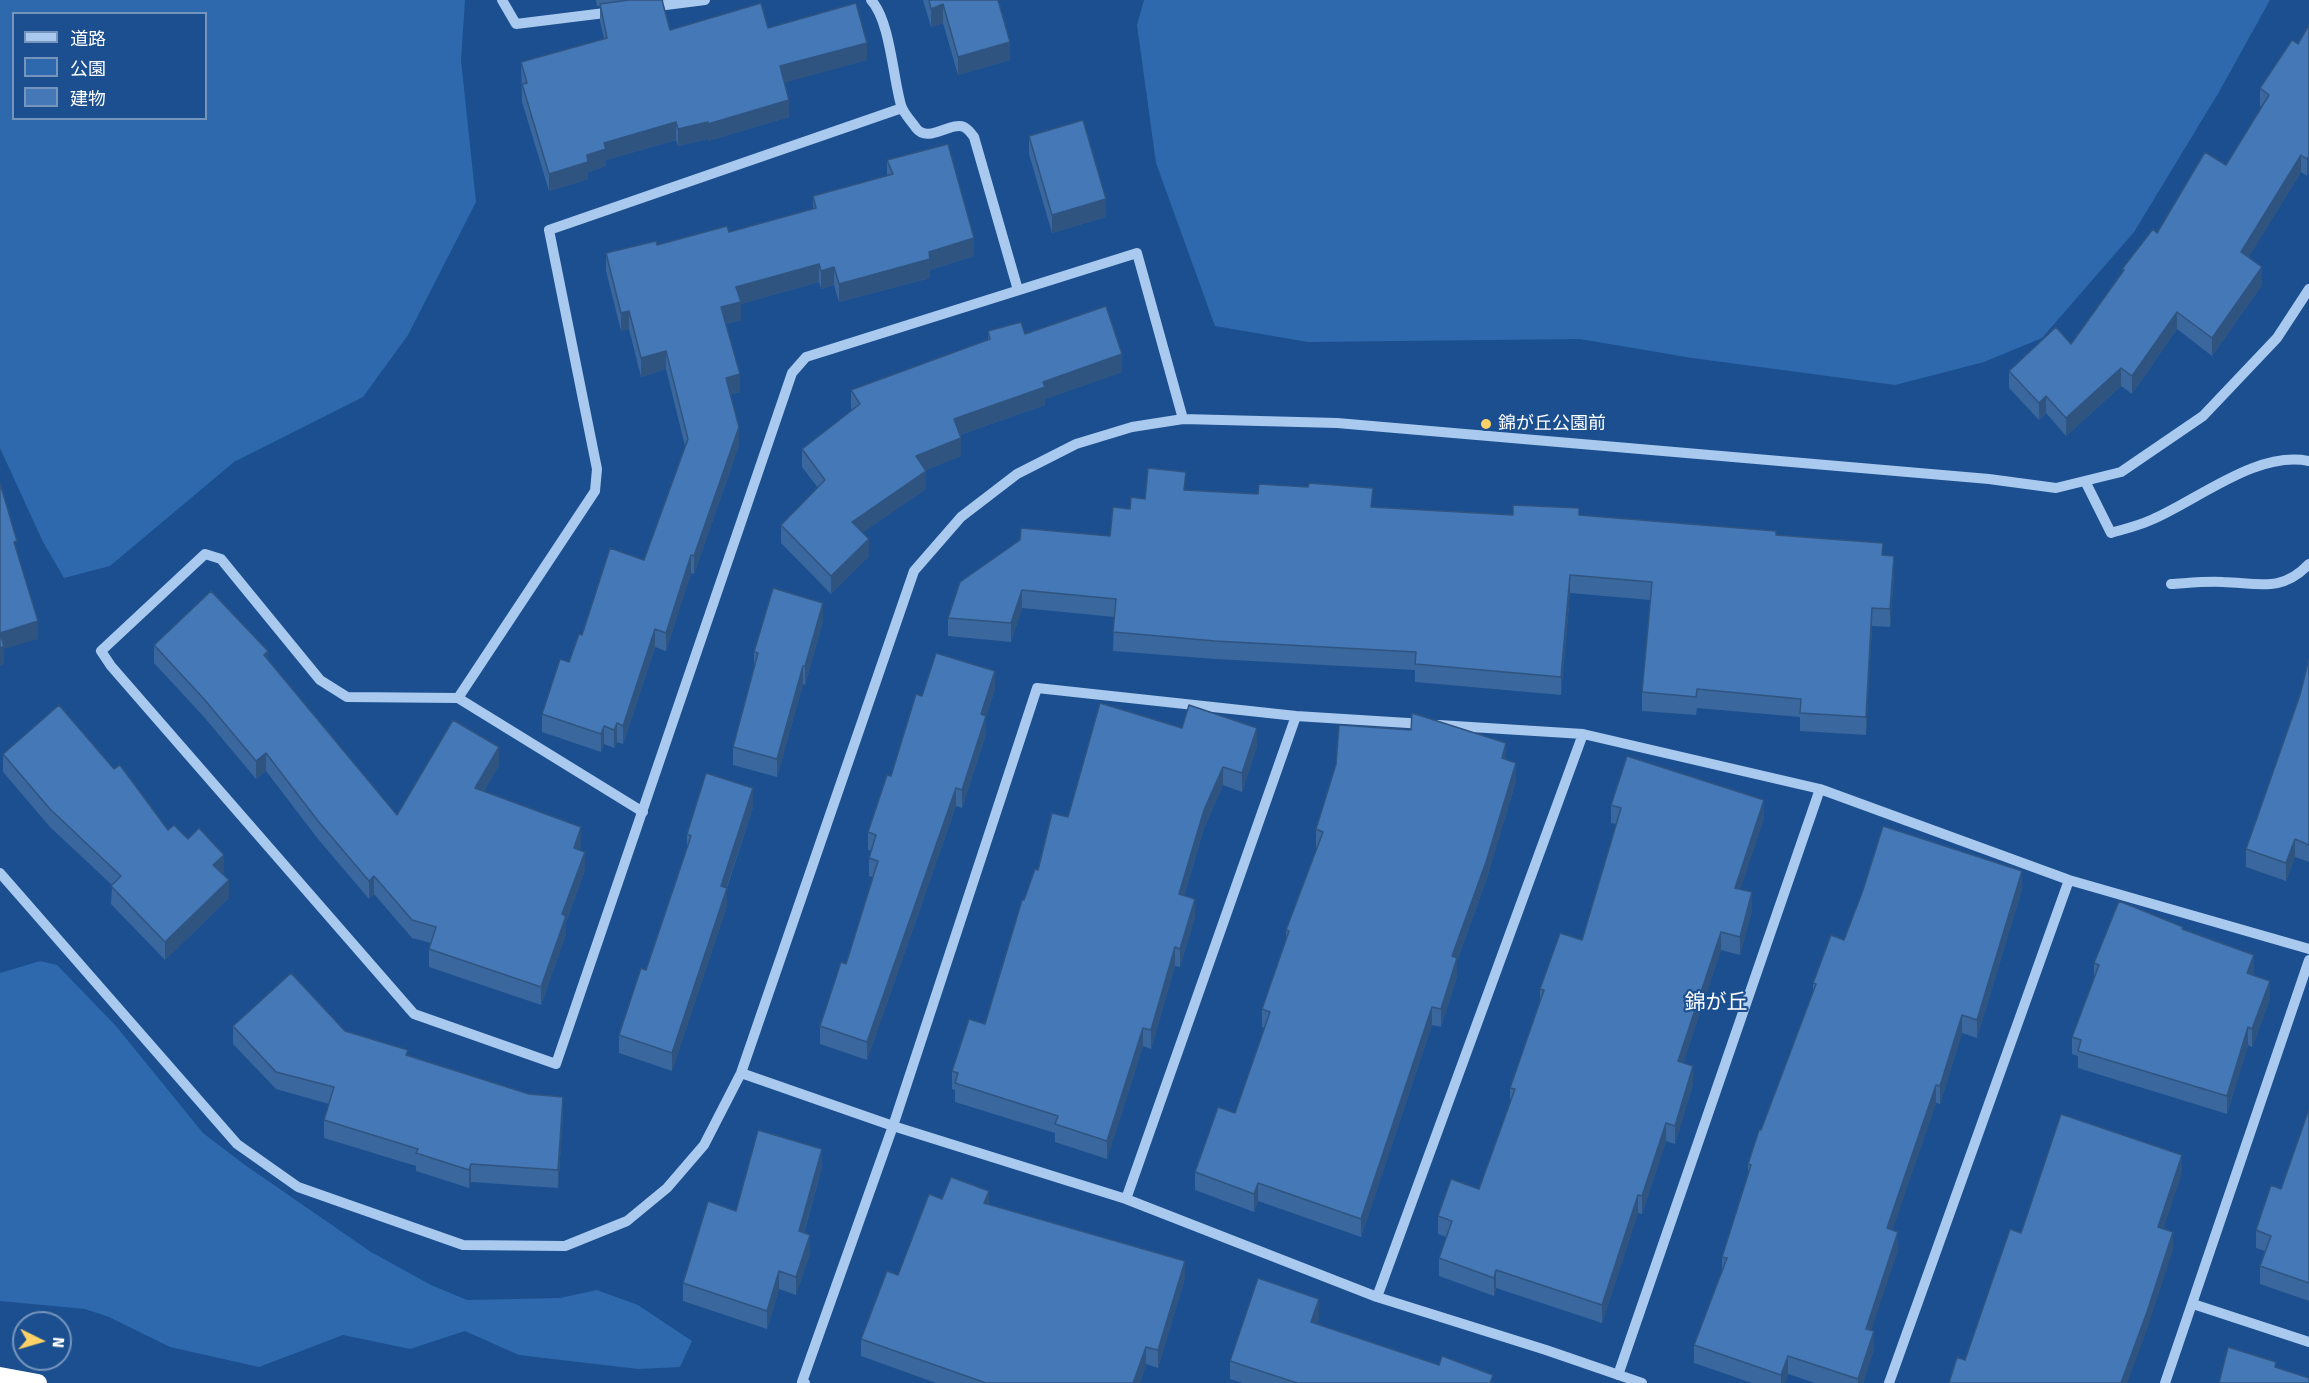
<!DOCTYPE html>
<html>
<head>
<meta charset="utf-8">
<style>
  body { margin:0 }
  #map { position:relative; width:2309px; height:1383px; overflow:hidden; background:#1b4f8f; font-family:"Fira Sans","Noto Sans JP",sans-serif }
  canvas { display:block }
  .legend { position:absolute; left:12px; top:12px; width:195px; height:108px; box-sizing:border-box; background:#1b4f8f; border:2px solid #7695bc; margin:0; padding:8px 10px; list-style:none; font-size:18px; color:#fff }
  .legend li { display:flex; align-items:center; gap:12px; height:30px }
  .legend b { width:30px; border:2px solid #7695bc }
  .north { position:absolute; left:12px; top:1311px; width:60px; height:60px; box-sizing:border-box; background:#1b4f8f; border:2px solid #7695bc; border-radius:50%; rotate:95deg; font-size:16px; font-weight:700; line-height:24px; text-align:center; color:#fff }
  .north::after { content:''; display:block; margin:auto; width:21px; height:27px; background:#ffd166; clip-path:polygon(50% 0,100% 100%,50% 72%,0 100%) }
</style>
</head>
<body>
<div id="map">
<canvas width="2309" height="1383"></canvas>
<ul class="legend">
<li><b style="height:8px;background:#a9c9ee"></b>道路</li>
<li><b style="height:16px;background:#2e69ad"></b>公園</li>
<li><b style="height:16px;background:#4478b7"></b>建物</li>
</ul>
<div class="north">N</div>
</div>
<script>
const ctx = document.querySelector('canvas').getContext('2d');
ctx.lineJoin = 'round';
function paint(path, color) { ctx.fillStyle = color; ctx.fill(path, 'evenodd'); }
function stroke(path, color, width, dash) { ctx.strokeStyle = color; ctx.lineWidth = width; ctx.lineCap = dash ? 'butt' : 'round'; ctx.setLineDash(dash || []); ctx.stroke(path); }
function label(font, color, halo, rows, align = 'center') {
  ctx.font = font + ' "Fira Sans","Noto Sans JP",sans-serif'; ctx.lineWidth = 4.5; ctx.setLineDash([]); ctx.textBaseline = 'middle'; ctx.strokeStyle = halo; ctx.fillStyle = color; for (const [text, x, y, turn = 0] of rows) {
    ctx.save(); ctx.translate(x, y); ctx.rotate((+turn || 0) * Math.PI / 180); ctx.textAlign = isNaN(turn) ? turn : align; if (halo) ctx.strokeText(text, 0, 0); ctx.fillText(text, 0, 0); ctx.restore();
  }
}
paint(new Path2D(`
  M0 0H465L461 60 476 202 408 335 363 397 234 462 110 566 64 578 43 542 0 448ZM14 14H206V118H14Z
  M1144 0H2270L2219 92 2134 232 2042 338 1984 362 1895 385 1692 358 1580 339 1308 342 1215 326 1156 163 1137 25Z
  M40 961 57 965 116 1026 203 1133 245 1165 371 1252 431 1285 467 1300 560 1298 597 1290 638 1305 692 1341 680 1367 638 1369 519 1355 465 1331 410 1349 343 1335 259 1367 170 1347 109 1317 85 1309 0 1301V973Z`), '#2e69ad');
stroke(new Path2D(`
  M502 0 516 24 613 12
  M871 0C890 20 893 78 901 105 903 113 912 122 916 128 928 144 951 121 964 127 968 129 971 133 974 137L1018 290
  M650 7 705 0
  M2085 481 2111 533C2124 529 2138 526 2151 520 2198 500 2257 450 2309 461
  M2171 584C2188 583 2206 581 2223 582 2258 583 2282 593 2309 564
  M458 698 347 697 320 680 221 559 205 554 101 651 111 666 414 1014 556 1064 792 373 806 357 1137 253 1183 419
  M1439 725 1583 734 1820 789 2069 880 2309 949
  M643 812 458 698 595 491 597 469 549 230 902 108
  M0 873 237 1144 298 1187 463 1245 565 1246 627 1221 667 1188 704 1145 741 1073 914 571 961 517 1017 474 1076 444 1132 427 1183 419 1337 423 1989 479 2056 488 2121 472 2203 416 2277 338 2309 289
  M741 1073 893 1126 1126 1199 1377 1297 1546 1350 1642 1383
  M1126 1199 1296 716
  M1377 1297 1583 734
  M2193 1304 2309 1342
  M1618 1375 1820 789
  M805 1383 802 1382 893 1126 1037 688 1296 716 1424 724
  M1889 1383 2069 880
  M2165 1383 2309 960`), '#a9c9ee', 10);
stroke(new Path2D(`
  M0 1376 38 1383`), '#fff', 18);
paint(new Path2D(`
  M596 0H662L670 30 768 28 867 60 784 82 789 117 708 141V139L678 146 676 140 606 160V166L588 172V179L549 191 522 102 521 62 604 39 600 21V6H597Z
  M923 0H998L1010 60 958 75 943 23 931 27Z
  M2309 25 2307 176 2301 172 2248 258 2262 285 2212 356 2177 329 2132 394 2121 386 2066 436 2046 413 2039 420 2009 388V371L2071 344 2122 272V269L2157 233 2226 165 2262 107 2260 106V88L2298 44Z
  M1029 136 1106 217 1052 233 1029 154Z
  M887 160 974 256 930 270V278L839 302 834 285 821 289 819 282 741 304V320L726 324 740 392 730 395 739 445 694 574 691 573 666 651 655 647 623 744 617 742 614 748 604 744 601 752 542 732V714L582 635 644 560 685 446 666 369 641 377 629 329 621 331 606 271V253L657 245 729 232 813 209V196L887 176Z
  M988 331 1025 334 1122 372 1045 399V405L960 435 961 456 925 470 926 489 863 532 869 556 831 594 781 543V525L818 488 802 467V449L852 410 851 408V390L988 340Z
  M1186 490 1373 507 1513 515H1579L1776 535 1883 556 1894 574 1890 627 1872 626 1866 735 1800 731V717L1697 708 1696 715 1642 711V692L1650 600 1570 593 1561 695 1415 682V670L1215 659 1113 651 1114 617 1022 608 1011 642 948 636V618L1110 536 1130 509 1145 499Z
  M823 621 805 685 803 684 777 777 733 765V747L754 667V652Z
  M154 645 268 660 397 815 499 765 484 791 581 845 579 850 585 870 566 922V934L541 1005 429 967V949L431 943 412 938 374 894 369 899 318 839 266 771 256 779 204 717 154 663Z
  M2309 659V862L2295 857 2286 881 2246 867V849L2300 695Z
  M995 689 986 716V734L962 808 956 806 867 1060 820 1044V1026L846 964 873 877 869 876V858L871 851 868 850V832L891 776 922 696Z
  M1182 728 1257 746 1242 792 1223 785 1204 828 1184 896 1195 917 1180 967 1175 966 1151 1049 1143 1046 1107 1159 1055 1142V1133L955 1102V1090L952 1089V1071L985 1024 1024 900 1038 870 1068 817Z
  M3 754 188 839 224 873 223 874 229 898 165 960 111 904 112 885 50 827 3 772Z
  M1506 759 1516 781 1486 881 1457 961V976L1441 1027 1432 1025 1361 1237 1258 1201 1254 1212 1195 1190V1172L1235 1113 1264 1028 1262 1027V1009L1286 940V930L1317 848 1316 847V829Z
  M1611 805 1764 818 1740 889 1752 910 1740 955 1721 950 1683 1063 1693 1084 1675 1144 1666 1141 1642 1214 1638 1213 1602 1323 1496 1288 1494 1296 1439 1276V1258L1446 1237 1438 1234V1216L1479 1189 1510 1103V1088L1540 1000V989L1582 940 1616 824 1611 823Z
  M753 807 727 888V906L672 1071 619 1053V1035L646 970 687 850V834Z
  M2022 889 1977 1038 1962 1033 1940 1104 1936 1103 1892 1230 1898 1250 1871 1330 1874 1349 1863 1383H1815L1788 1374 1785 1383H1752L1694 1363V1345L1722 1270V1257L1748 1175V1164L1813 992V983L1844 940Z
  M2183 929 2254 973 2253 976 2270 999 2252 1047 2248 1045 2227 1114 2078 1068V1056L2072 1054V1037L2094 978V963Z
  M233 1026 345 1031 563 1114 558 1188 471 1182 469 1188 416 1171V1166L324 1138V1120L329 1104 276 1089 233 1044Z
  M2309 1109V1301L2260 1284V1266L2265 1251 2256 1248V1230L2281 1189Z
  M822 1167 804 1233 810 1253 796 1295 779 1289 767 1329 683 1301V1283L736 1211Z
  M942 1199 989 1204 1185 1278 1158 1368 1146 1364 1140 1383H936L861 1356V1339Z
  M1319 1317 1316 1324 1493 1383H1243L1230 1379V1361Z`), '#3a679d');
paint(new Path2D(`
  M943 4V23L931 27V9Z
  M1010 42V60L958 75V57Z
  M867 43V60L780 84V66Z
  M789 100V117L708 141V124Z
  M676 122V140L606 160V166L588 172V179L549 191V174L587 155 604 143Z
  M708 122V139L678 146V129Z
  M2301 155V172L2241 270V252Z
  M2309 156V173L2307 176V159Z
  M1106 199V217L1052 233V215Z
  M974 238V256L930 270V278L839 302V284L929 252Z
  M819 264V282L741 304V320L721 325V307L736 287Z
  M834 267V285L821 289V271Z
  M2262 267V285L2212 356V338Z
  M629 311V329L621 331V313Z
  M2177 312V329L2132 394V376Z
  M666 351V369L641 377V358Z
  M1122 354V372L1045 399V405L954 437V419L1043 382Z
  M2121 368V386L2066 436V418Z
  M740 374V392L726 396V378Z
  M2046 396V413L2039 420V403Z
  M739 427V445L694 574V556Z
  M961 438V456L916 474V456Z
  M926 471V489L852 540V522Z
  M869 539V556L831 594V576Z
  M691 555V573L666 651V633Z
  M1894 556V574L1890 627V609Z
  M1570 575V593L1561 695V677Z
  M1022 590V608L1011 642V623Z
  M823 603V621L805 685V666Z
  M1872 608V626L1866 735V717Z
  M38 621V639L4 649V664L0 666V633Z
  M655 629V647L623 744V726Z
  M268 651V669L264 655Z
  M803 666V684L777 777V759Z
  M995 671V689L986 716V734L962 808V790L981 714Z
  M617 723V742L614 748V730Z
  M604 726V744L601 752V734Z
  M1257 728V746L1242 792V773Z
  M1506 743V761L1502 758Z
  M499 747V765L475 806V788Z
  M266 753V771L256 779V761Z
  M1516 763V781L1486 881 1457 961V976L1441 1027V1009L1452 956Z
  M1223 767V785L1204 828 1179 912V894L1204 810Z
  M753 788V807L721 904V886Z
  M956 788V806L867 1060V1042Z
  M1764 800V818L1735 906V888Z
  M581 827V845L574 866V848Z
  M2295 839V857L2286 881V863Z
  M585 852V870L566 922V934L541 1005V987L562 914Z
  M224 855V873L213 883V865Z
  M2022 871V889L1977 1038V1020Z
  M374 876V894L369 899V881Z
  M229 880V898L165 960V942Z
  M727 888V906L672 1071V1053Z
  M1752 892V910L1740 955V937Z
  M1195 899V917L1180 967V949Z
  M1721 932V950L1678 1079V1061Z
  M1175 947V966L1151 1049V1030Z
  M2254 955V973L2247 991V973Z
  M2270 981V999L2252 1047V1029Z
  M1432 1007V1025L1361 1237V1219Z
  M1962 1015V1033L1940 1104V1086Z
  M2248 1027V1045L2227 1114V1096Z
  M1143 1028V1046L1107 1159V1141Z
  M1693 1066V1084L1675 1144V1126Z
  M1936 1085V1103L1887 1246V1228Z
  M563 1097V1114L558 1188V1170Z
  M1666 1123V1141L1642 1214V1196Z
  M822 1149V1167L799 1249V1231Z
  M2182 1155V1173L2158 1245V1227Z
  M471 1164V1182L469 1188V1170Z
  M1258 1183V1201L1254 1212V1194Z
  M989 1191V1209L984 1203Z
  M1638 1195V1213L1602 1323V1305Z
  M1898 1232V1250L1866 1347V1329Z
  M2173 1232V1250L2147 1330 2127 1383H2121Z
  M810 1235V1253L796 1295V1277Z
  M1185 1261V1278L1158 1368V1350Z
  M1496 1270V1288L1494 1296V1278Z
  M779 1271V1289L767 1329V1311Z
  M1319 1299V1317L1311 1340V1322Z
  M1874 1331V1349L1863 1383H1858V1379Z
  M1146 1347V1364L1140 1383H1133Z
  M1788 1356V1374L1785 1383H1781V1375Z`), '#305480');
const building = new Path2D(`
  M629 0H662L670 30 761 3 768 28 856 3 867 43 780 66 789 100 708 124V122L678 129 676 122 604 143 606 149 587 155 588 162 549 174 522 84 527 83 521 62 607 38 600 4Z
  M929 0H998L1010 42 958 57 943 4 931 9Z
  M2309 25V156L2307 159 2301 155 2241 252 2262 267 2212 338 2177 312 2132 376 2121 368 2066 418 2046 396 2039 403 2009 371 2056 327 2071 344 2124 270 2122 269 2153 229 2157 233 2205 152 2226 165 2269 95 2260 88 2292 40 2298 44Z
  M1083 120 1106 199 1052 215 1029 136Z
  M948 144 974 238 929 252 930 259 839 284 834 267 821 271 819 264 736 287 741 302 721 307 740 374 726 378 739 427 694 556 691 555 666 633 655 629 623 726 617 723 614 730 604 726 601 734 542 714 560 659 569 662 579 634 582 635 610 548 644 560 688 439 666 351 641 358 629 311 621 313 606 253 656 241 657 245 727 226 729 232 816 208 813 196 893 174 887 160Z
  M1106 306 1122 354 1043 382 1045 387 954 419 961 438 916 456 926 471 852 522 869 539 831 576 781 525 825 480 802 449 860 404 851 390 990 339 988 331 1021 322 1025 334Z
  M1148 468 1186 472 1184 490 1258 494 1259 484 1308 487 1309 483 1373 488 1371 507 1513 515V505L1579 508V515L1776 531V535L1883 543 1882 555 1894 556 1890 609 1872 608 1866 717 1800 713 1801 699 1697 689 1696 697 1642 692 1652 582 1570 575 1561 677 1415 664 1416 652 1215 641 1113 632 1116 599 1022 590 1011 623 948 618 960 582 1020 540 1021 528 1110 536 1113 507 1130 509 1131 497 1145 499Z
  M0 483 17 541 14 542 38 621 0 633Z
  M773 588 823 603 805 666H803L777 759 733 747 758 653 754 652Z
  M211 591 268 651 264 655 397 815 453 720 499 747 475 788 581 827 574 848 585 852 562 914 566 916 541 987 429 949 436 927 412 920 374 876 369 881 318 821 266 753 256 761 204 699 154 645Z
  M0 633 4 646 0 648Z
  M936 653 995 671 981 714 986 716 962 790 956 788 867 1042 820 1026 841 962 846 964 878 861 869 858 876 835 868 832 887 775 891 776 916 694 922 696Z
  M2309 659V845L2295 839 2286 863 2246 849 2300 695Z
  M1100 703 1182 728 1189 705 1257 728 1242 773 1223 767 1204 810 1179 894 1195 899 1180 949 1175 947 1151 1030 1143 1028 1107 1141 1055 1124 1058 1116 955 1083 958 1073 952 1071 969 1019 985 1024 1022 900H1024L1035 869 1038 870 1052 813 1068 817Z
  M59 705 114 769 120 765 168 830 174 825 188 839 199 828 224 855 213 865 229 880 165 942 111 886 121 876 50 809 3 754Z
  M1412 713 1506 743 1502 758 1516 763 1486 862 1452 956 1457 958 1441 1009 1432 1007 1361 1219 1258 1183 1254 1194 1195 1172 1218 1107 1235 1113 1270 1012 1262 1009 1289 931 1286 930 1323 832 1316 829 1336 764 1339 725 1411 730Z
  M1627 756 1764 800 1735 888 1752 892 1740 937 1721 932 1678 1061 1693 1066 1675 1126 1666 1123 1642 1196 1638 1195 1602 1305 1496 1270 1494 1278 1439 1258 1452 1221 1438 1216 1451 1179 1479 1189 1515 1089 1510 1088 1544 990 1540 989 1560 933 1582 940 1621 808 1611 805Z
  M706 773 753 788 721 886 727 888 672 1053 619 1035 641 968 646 970 691 836 687 834Z
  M1883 826 2022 871 1977 1020 1962 1015 1940 1086 1936 1085 1887 1228 1898 1232 1866 1329 1874 1331 1858 1379 1788 1356 1781 1375 1694 1345 1727 1258 1722 1257 1751 1165 1748 1164 1759 1130H1761L1816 984 1813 983 1831 935 1844 940 1863 890Z
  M2119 901 2183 927 2182 929 2254 955 2247 973 2270 981 2252 1029 2248 1027 2227 1096 2078 1051 2081 1040 2072 1037 2099 965 2094 963Z
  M291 973 345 1031 408 1050 406 1055 529 1094 563 1097 558 1170 471 1164 469 1170 416 1153 418 1149 324 1120 334 1087 276 1072 233 1026Z
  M2309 1109V1283L2260 1266 2271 1236 2256 1230 2271 1185 2281 1189Z
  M2061 1114 2182 1155 2158 1227 2173 1232 2147 1312 2121 1383H1949L1957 1357 1965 1360 2010 1229 2021 1233Z
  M758 1130 822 1149 799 1231 810 1235 796 1277 779 1271 767 1311 683 1283 708 1201 736 1211Z
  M951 1177 989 1191 984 1203 1185 1261 1158 1350 1146 1347 1133 1383H986L861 1339 887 1271 898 1275 929 1194 942 1199Z
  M1258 1278 1319 1299 1311 1322 1439 1365 1442 1356 1493 1375 1490 1383H1297L1230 1361Z
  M2228 1347 2276 1362 2275 1367 2309 1378V1383H2219Z`);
paint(building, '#4478b7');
stroke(building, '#305480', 1.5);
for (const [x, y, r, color] of [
  [1486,424,6,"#ffd166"]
]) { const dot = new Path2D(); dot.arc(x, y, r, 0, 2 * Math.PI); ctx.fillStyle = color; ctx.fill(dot); stroke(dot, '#1b4f8f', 2); }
label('18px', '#fff', '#1b4f8f', [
  ["錦が丘公園前",1498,424]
], 'left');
label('21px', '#fff', '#1b4f8f', [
  ["錦が丘",1716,1003]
]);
</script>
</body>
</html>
